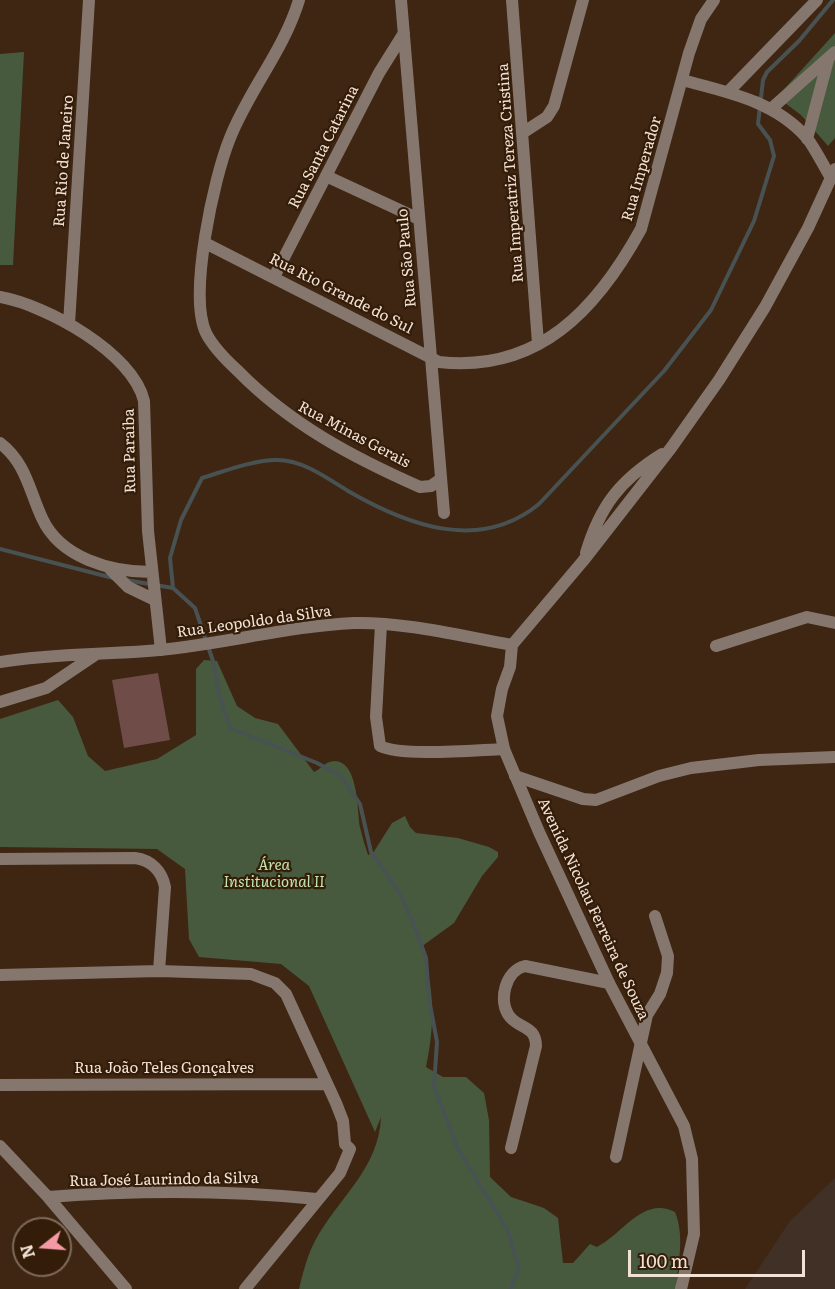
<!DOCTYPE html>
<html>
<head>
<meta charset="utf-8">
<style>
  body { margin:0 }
  #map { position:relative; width:835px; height:1289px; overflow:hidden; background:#3e2612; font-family:Literata,serif }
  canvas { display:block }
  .north { position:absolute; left:12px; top:1217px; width:60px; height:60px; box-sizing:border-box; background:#331c08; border:2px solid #7f6b5a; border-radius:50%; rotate:253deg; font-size:16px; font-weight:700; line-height:24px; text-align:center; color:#f2e2d6 }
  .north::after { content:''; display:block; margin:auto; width:21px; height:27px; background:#f49aa4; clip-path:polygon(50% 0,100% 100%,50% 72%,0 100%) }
  .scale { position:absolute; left:628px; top:1250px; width:177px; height:27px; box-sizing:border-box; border:3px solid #f2e2d6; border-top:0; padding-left:8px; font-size:18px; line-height:21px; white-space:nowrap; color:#f2e2d6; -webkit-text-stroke:4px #331c08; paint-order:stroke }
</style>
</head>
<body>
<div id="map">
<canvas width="835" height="1289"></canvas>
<div class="north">N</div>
<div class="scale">100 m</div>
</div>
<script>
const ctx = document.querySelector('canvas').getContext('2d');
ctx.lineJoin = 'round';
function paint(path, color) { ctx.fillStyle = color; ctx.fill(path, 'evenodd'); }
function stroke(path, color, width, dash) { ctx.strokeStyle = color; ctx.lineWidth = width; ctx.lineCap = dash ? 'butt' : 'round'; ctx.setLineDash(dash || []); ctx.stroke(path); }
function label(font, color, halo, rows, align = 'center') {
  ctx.font = font + ' Literata,serif'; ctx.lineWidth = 4.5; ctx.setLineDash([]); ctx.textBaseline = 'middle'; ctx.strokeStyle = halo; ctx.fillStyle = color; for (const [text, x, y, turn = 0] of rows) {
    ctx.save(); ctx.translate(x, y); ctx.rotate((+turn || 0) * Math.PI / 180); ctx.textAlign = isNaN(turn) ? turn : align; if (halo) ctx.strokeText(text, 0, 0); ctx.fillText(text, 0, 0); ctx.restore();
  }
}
paint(new Path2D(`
  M835 1178V1289H745L790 1221Z`), '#403025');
paint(new Path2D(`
  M835 33V138L828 146 801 115 777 97Z
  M24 52 13 265H0V54Z
  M204 660 217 661 237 706 255 718 278 724 314 772C321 769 324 762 334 761 359 761 357 811 360 827 362 836 365 846 368 855L373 853 392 823 405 816 410 827 416 833 458 838 489 847 498 852V857L482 876 454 923 421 947C435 988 435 1025 426 1067L443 1077H466L484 1093 489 1120 490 1177 511 1197 544 1208 558 1218 563 1263H573L590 1244 597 1247C624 1233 643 1196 675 1212 685 1236 678 1264 676 1289H299C303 1273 307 1256 315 1241 338 1198 379 1169 381 1117L375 1132 309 986 281 964 199 957 189 939 185 869 157 849 0 847V719L58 700 73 717 88 756 105 771 157 759 196 735V669Z`), '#475a3e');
stroke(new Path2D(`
  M0 549 113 578
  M126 580 173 588
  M510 1289 519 1269 508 1231 458 1149 434 1086 437 1042 429 999 426 958 413 922 397 889 371 852 360 804 341 776 317 763 230 728 219 694 214 664 195 608 173 588 170 558 181 520 202 478C225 471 253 460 277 460 303 460 327 478 348 491 407 525 479 553 539 504L664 371 711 310 754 221 774 156 770 140 758 124 763 80 767 72 799 41 833 0`), '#495252', 4);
paint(new Path2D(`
  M158 673 170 740 124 748 112 680Z`), '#6f4c48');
stroke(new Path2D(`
  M299 0C284 50 249 90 230 138 214 177 188 295 206 333 213 347 226 360 238 371 290 424 352 457 420 487L431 486 441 479
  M401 0 444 513
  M512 0 538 343
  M682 80C727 92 775 101 807 138 816 150 823 165 831 178
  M728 92 817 0
  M772 108 835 52
  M524 132 547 117 554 106 583 0
  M807 139 828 60
  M326 176 419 219
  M205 243 439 362C539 373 597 309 641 229L689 53 701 19 714 0
  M274 277 379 73 404 33
  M0 297C46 305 133 353 144 401L148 531 161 650
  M69 324 89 0
  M0 443C26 463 29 490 42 518 60 558 111 572 151 572
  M109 568 128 587 155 600
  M381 624 376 717 380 746C402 757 476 750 504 749
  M716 646 807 617 835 623
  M515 776 583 799 596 800 659 776 691 768 759 760 835 757
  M0 859 135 858C151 860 162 871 165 887L159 971
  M0 975 159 971 251 974 275 983 286 994 336 1103 343 1121 345 1144 350 1149 340 1173 245 1289
  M0 1085 327 1084
  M0 1146 48 1197 126 1289
  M511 1148 536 1046C536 1026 520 1029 510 1017 497 1001 506 970 525 966L609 983
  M616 1157 647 1015 660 994 667 973 668 956 655 916
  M48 1197C137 1190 228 1190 317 1199`), '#86776e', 12);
stroke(new Path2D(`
  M586 553C600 506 620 480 662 454
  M0 662C53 653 106 655 159 650 224 644 289 626 354 623 406 622 460 636 512 645
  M0 702 46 688 95 655
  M681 1289 694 1234 692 1159 684 1126 609 983 539 832 504 749 497 716 502 689 510 667 512 645 583 561 671 448 719 380 765 307 808 228 835 169`), '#86776e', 12);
label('15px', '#f2e2d6', '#331c08', [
  ["Rua Santa Catarina",324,147,-63],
  ["Rua Rio de Janeiro",64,161,-86],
  ["Rua Imperador",642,169,-74],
  ["Rua Imperatriz Tereza Cristina",511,173,-94],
  ["Rua São Paulo",407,258,-95],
  ["Rua Rio Grande do Sul",341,294,27],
  ["Rua Minas Gerais",354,435,28],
  ["Rua Paraíba",130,451,-91],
  ["Rua Leopoldo da Silva",254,622,-8],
  ["Avenida Nicolau Ferreira de Souza",593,909,65],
  ["Rua João Teles Gonçalves",164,1069],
  ["Rua José Laurindo da Silva",164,1180,-1]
]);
label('italic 15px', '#c2e6b0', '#331c08', [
  ["Área",274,866],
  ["Institucional II",274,883]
]);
</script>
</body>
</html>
